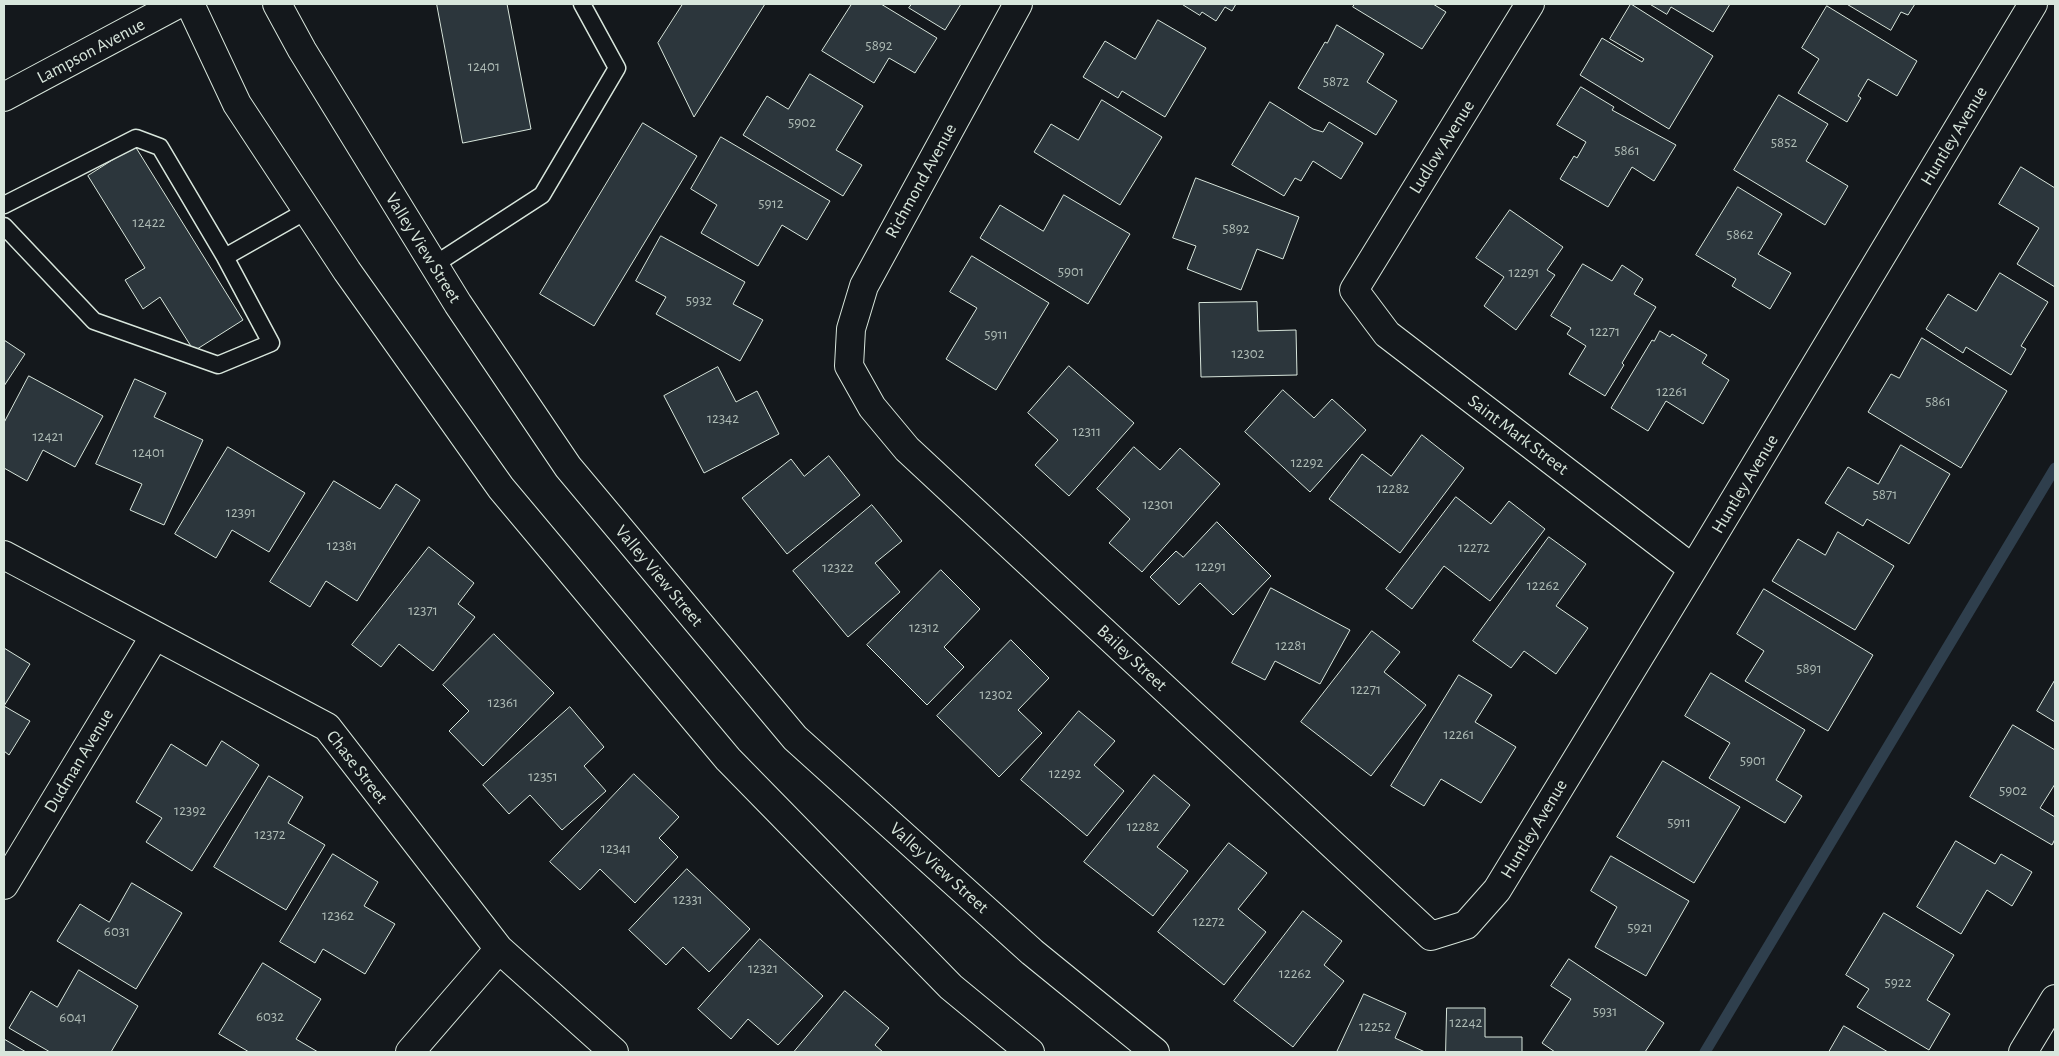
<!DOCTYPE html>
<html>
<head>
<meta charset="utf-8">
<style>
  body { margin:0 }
  #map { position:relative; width:2059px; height:1056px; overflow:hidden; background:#14181c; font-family:"Alegreya Sans",sans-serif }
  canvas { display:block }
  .frame { position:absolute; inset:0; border:5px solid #d8e6dc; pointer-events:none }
</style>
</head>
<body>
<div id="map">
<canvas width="2059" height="1056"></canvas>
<div class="frame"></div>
</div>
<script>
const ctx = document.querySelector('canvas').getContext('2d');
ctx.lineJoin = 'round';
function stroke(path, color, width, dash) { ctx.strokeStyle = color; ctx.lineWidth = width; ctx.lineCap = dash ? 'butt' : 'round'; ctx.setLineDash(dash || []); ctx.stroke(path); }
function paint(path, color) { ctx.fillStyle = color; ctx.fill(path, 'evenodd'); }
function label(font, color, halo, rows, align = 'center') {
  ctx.font = font + ' "Alegreya Sans",sans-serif'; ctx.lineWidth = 4; ctx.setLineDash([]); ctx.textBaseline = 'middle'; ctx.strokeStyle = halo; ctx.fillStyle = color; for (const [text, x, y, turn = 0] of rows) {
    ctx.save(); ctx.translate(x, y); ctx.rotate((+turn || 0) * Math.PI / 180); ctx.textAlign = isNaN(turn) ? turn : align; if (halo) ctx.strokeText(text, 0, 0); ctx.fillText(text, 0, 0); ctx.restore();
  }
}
stroke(new Path2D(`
  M1705 1052 2055 468`), '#2f3f4d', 11);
const building = new Path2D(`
  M437 4H507L531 129 463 143Z
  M683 4H765L694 117 658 43Z
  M852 4H881L937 38 915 73 889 58 874 83 822 51Z
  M912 4H961L945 30 909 8Z
  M1182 4H1236L1232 11 1225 7 1216 21 1202 12 1200 15Z
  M1355 4H1433L1446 12 1422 49 1353 7Z
  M1631 4 1713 56 1669 129 1580 75 1602 38 1642 62 1644 59 1610 39Z
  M1650 4H1730L1713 32 1671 7 1667 14Z
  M1847 4H1915L1908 15 1901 12 1891 30Z
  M1827 6 1917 61 1897 96 1868 79 1858 96 1861 98 1847 122 1798 93 1819 59 1802 48Z
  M1158 20 1206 48 1165 117 1122 91 1118 98 1083 77 1105 41 1135 59Z
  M1337 25 1384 54 1367 82 1397 101 1376 135 1298 88 1325 42 1327 43Z
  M810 74 863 106 836 150 862 165 843 196 743 135 767 96 788 109Z
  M1581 87 1614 107 1612 110 1676 145 1654 181 1632 167 1608 207 1560 179 1574 156 1577 158 1586 142 1557 125Z
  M1779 95 1828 124 1806 161 1848 186 1825 225 1734 170Z
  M1102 100 1162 137 1120 205 1034 152 1051 124 1078 140Z
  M1270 102 1313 129 1323 132 1329 122 1363 143 1341 179 1313 161 1301 181 1295 178 1284 196 1232 165Z
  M643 123 697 156 594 326 540 294Z
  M721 137 830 201 807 240 782 225 758 266 701 233 717 205 691 189Z
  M135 146 243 320 194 351 160 297 143 309 125 280 145 268 88 176Z
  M2021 167 2055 188V287L2017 264 2039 228 1999 204Z
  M1196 178 1299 217 1283 259 1257 249 1241 290 1187 269 1196 246 1173 238Z
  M1738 187 1782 214 1758 254 1791 273 1770 309 1732 286 1736 279 1696 255Z
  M1064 195 1130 234 1088 304 980 238 1000 205 1043 231Z
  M1510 210 1563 247 1547 270 1555 275 1516 330 1484 306 1504 277 1476 258Z
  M661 236 745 282 733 304 763 320 740 361 656 314 666 297 636 281Z
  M972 256 1049 303 996 390 946 359 977 308 950 292Z
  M1583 264 1612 281 1622 265 1643 279 1634 294 1656 307 1622 363 1624 365 1605 396 1569 374 1586 346 1567 334 1571 328 1551 316Z
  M2000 273 2048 302 2021 346 2026 349 2011 375 1966 347 1963 353 1926 329 1948 294 1976 311Z
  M1257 302 1258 331 1296 330 1297 375 1201 377 1199 303Z
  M1660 331 1670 337 1672 334 1707 355 1702 363 1729 380 1703 424 1666 401 1648 431 1611 408 1652 340 1654 341Z
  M1922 338 2007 391 1961 468 1868 412 1891 374 1899 378Z
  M4 340 25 354 4 386Z
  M1069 366 1134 423 1069 496 1035 465 1058 440 1028 413Z
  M718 367 736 402 757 391 779 434 704 473 664 396Z
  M29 376 103 416 75 467 43 450 27 481 4 468V423Z
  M135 379 166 393 154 417 203 440 164 525 130 510 142 484 96 464Z
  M1283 390 1314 418 1332 399 1366 430 1310 492 1245 432Z
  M1422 435 1464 468 1400 553 1329 499 1362 454 1391 476Z
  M1901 445 1950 474 1909 544 1867 519 1863 526 1825 503 1848 467 1878 484Z
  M228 447 305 493 269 552 232 530 216 558 175 534Z
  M1134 447 1160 470 1180 448 1220 484 1142 572 1109 543 1130 519 1097 489Z
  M829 456 860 495 787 554 742 498 791 459 804 476Z
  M334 481 380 509 396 484 420 500 357 601 326 581 310 607 270 582Z
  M1456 497 1491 524 1509 501 1545 529 1490 601 1444 566 1412 609 1386 589Z
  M872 505 902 541 875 563 900 592 848 637 793 571Z
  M1217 522 1271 576 1233 615 1200 583 1179 605 1150 577 1176 551 1183 557Z
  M1838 532 1894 566 1855 630 1772 581 1798 539 1825 555Z
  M1549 537 1586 564 1556 606 1588 628 1556 674 1524 651 1511 668 1473 641Z
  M429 547 474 583 458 604 475 617 433 671 399 644 381 667 352 645Z
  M941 570 980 609 944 647 964 667 927 705 867 645Z
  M1271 588 1350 630 1320 684 1275 661 1265 680 1232 663Z
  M1764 589 1873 655 1828 731 1745 681 1764 651 1737 634Z
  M1372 631 1400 652 1384 672 1426 705 1371 776 1301 722Z
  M494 634 554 693 483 766 449 731 469 711 443 685Z
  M1011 640 1049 678 1018 710 1042 733 999 777 937 716Z
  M4 648 30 664 4 706 30 721 9 755 4 751Z
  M1711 673 1805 730 1776 780 1802 796 1785 823 1709 778 1730 743 1685 716Z
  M1459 675 1492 695 1475 722 1516 747 1481 803 1441 779 1424 806 1391 786Z
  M2055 680V722L2037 711Z
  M570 707 604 747 584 766 606 791 562 830 530 795 509 814 483 785Z
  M1079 711 1115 741 1094 765 1124 791 1087 836 1021 780Z
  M2013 725 2055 750V784L2040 808 2055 817V839L2052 845 1970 797Z
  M222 741 259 765 192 871 146 842 162 818 136 802 171 744 206 766Z
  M1663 761 1740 807 1694 883 1617 837Z
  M634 774 679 817 659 838 678 857 635 903 600 869 580 890 550 862Z
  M1154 775 1190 805 1157 847 1188 871 1153 916 1084 862Z
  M269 776 303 797 288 823 325 845 286 910 214 867Z
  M1956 841 1995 864 2001 854 2032 872 2012 906 1987 890 1961 934 1917 907Z
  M1229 843 1267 873 1238 909 1266 932 1224 985 1158 932Z
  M333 854 378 882 364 906 395 924 365 974 323 949 315 963 280 942Z
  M1611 856 1689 901 1646 976 1595 947 1617 907 1591 891Z
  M687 869 750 929 709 972 683 947 666 965 629 930Z
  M132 883 182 913 136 989 57 941 80 904 109 922Z
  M1303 911 1342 941 1324 965 1344 981 1293 1047 1234 1001Z
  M1884 913 1954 955 1927 1000 1950 1014 1929 1050 1857 1007 1869 989 1846 975Z
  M760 939 823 996 778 1045 748 1019 731 1039 698 1009Z
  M1569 959 1664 1023 1645 1052H1555L1542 1043 1571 999 1551 986Z
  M263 963 321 999 296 1039 318 1052H249L219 1034Z
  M79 970 138 1006 111 1052H50L9 1028 31 991 57 1007Z
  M845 991 889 1028 875 1045 883 1052H794Z
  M1364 994 1406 1013 1395 1038 1425 1052H1337Z
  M1447 1008H1485V1037H1522V1052H1446Z
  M1844 1026 1888 1052H1829Z
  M4 1039 26 1052H4Z`);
paint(building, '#2c363c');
stroke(building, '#d8e6dc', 1);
const service = new Path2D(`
  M4 205 136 138 160 147 225 257
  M4 226 94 321 218 365 271 343 225 257 308 210
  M434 265 542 195 617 68 582 4`);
const minor = new Path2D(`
  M1018 4 864 286 851 329 849 366 872 407 907 449 1431 936 1466 925 1497 890 1693 569 2033 4
  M1530 4 1354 290 1387 334 1693 569
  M4 555 327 727 499 949 614 1052
  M4 885 154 637
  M410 1052 499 949
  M2023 1052 2055 999`);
const secondary = new Path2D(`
  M4 97 178 4`);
const primary = new Path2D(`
  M190 4 237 104 347 271 501 488 728 759 951 987 1030 1052
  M277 4 302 50 458 304 568 467 795 738 1032 952 1155 1052`);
stroke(service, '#d8e6dc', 19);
stroke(minor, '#d8e6dc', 30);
stroke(secondary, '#d8e6dc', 30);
stroke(primary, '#d8e6dc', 30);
stroke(service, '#14181c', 16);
stroke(minor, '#14181c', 28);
stroke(secondary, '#14181c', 28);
stroke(primary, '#14181c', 28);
label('15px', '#adbab4', null, [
  ["5892",879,45],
  ["12401",484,66],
  ["5872",1336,81],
  ["5902",802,122],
  ["5852",1784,142],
  ["5861",1627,150],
  ["5912",771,203],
  ["12422",149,222],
  ["5892",1236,228],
  ["5862",1740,234],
  ["5901",1071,271],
  ["12291",1524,272],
  ["5932",699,300],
  ["12271",1605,331],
  ["5911",996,334],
  ["12302",1248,353],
  ["12261",1672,391],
  ["5861",1938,401],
  ["12342",723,418],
  ["12311",1087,431],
  ["12421",48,436],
  ["12401",149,452],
  ["12292",1307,462],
  ["12282",1393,488],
  ["5871",1885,494],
  ["12301",1158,504],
  ["12391",241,512],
  ["12381",342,545],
  ["12272",1474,547],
  ["12291",1211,566],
  ["12322",838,567],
  ["12262",1543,585],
  ["12371",423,610],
  ["12312",924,627],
  ["12281",1291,645],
  ["5891",1809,668],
  ["12271",1366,689],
  ["12302",996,694],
  ["12361",503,702],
  ["12261",1459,734],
  ["5901",1753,760],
  ["12292",1065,773],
  ["12351",543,776],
  ["5902",2013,790],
  ["12392",190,810],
  ["5911",1679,822],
  ["12282",1143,826],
  ["12372",270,834],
  ["12341",616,848],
  ["12331",688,899],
  ["12362",338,915],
  ["12272",1209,921],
  ["5921",1640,927],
  ["6031",117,931],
  ["12321",763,968],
  ["12262",1295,973],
  ["5922",1898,982],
  ["5931",1605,1011],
  ["6032",270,1016],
  ["6041",73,1017],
  ["12242",1466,1022],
  ["12252",1375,1026]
]);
label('18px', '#d8e6dc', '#14181c', [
  ["Lampson Avenue",91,51,-28],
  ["Huntley Avenue",1954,136,-59],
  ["Ludlow Avenue",1442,147,-58],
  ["Richmond Avenue",921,181,-61],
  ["Valley View Street",423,248,58],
  ["Saint Mark Street",1518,435,37],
  ["Huntley Avenue",1745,484,-59],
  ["Valley View Street",659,576,50],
  ["Bailey Street",1132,658,43],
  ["Dudman Avenue",79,761,-59],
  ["Chase Street",357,767,52],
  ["Huntley Avenue",1534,829,-59],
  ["Valley View Street",939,868,42]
]);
</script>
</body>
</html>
